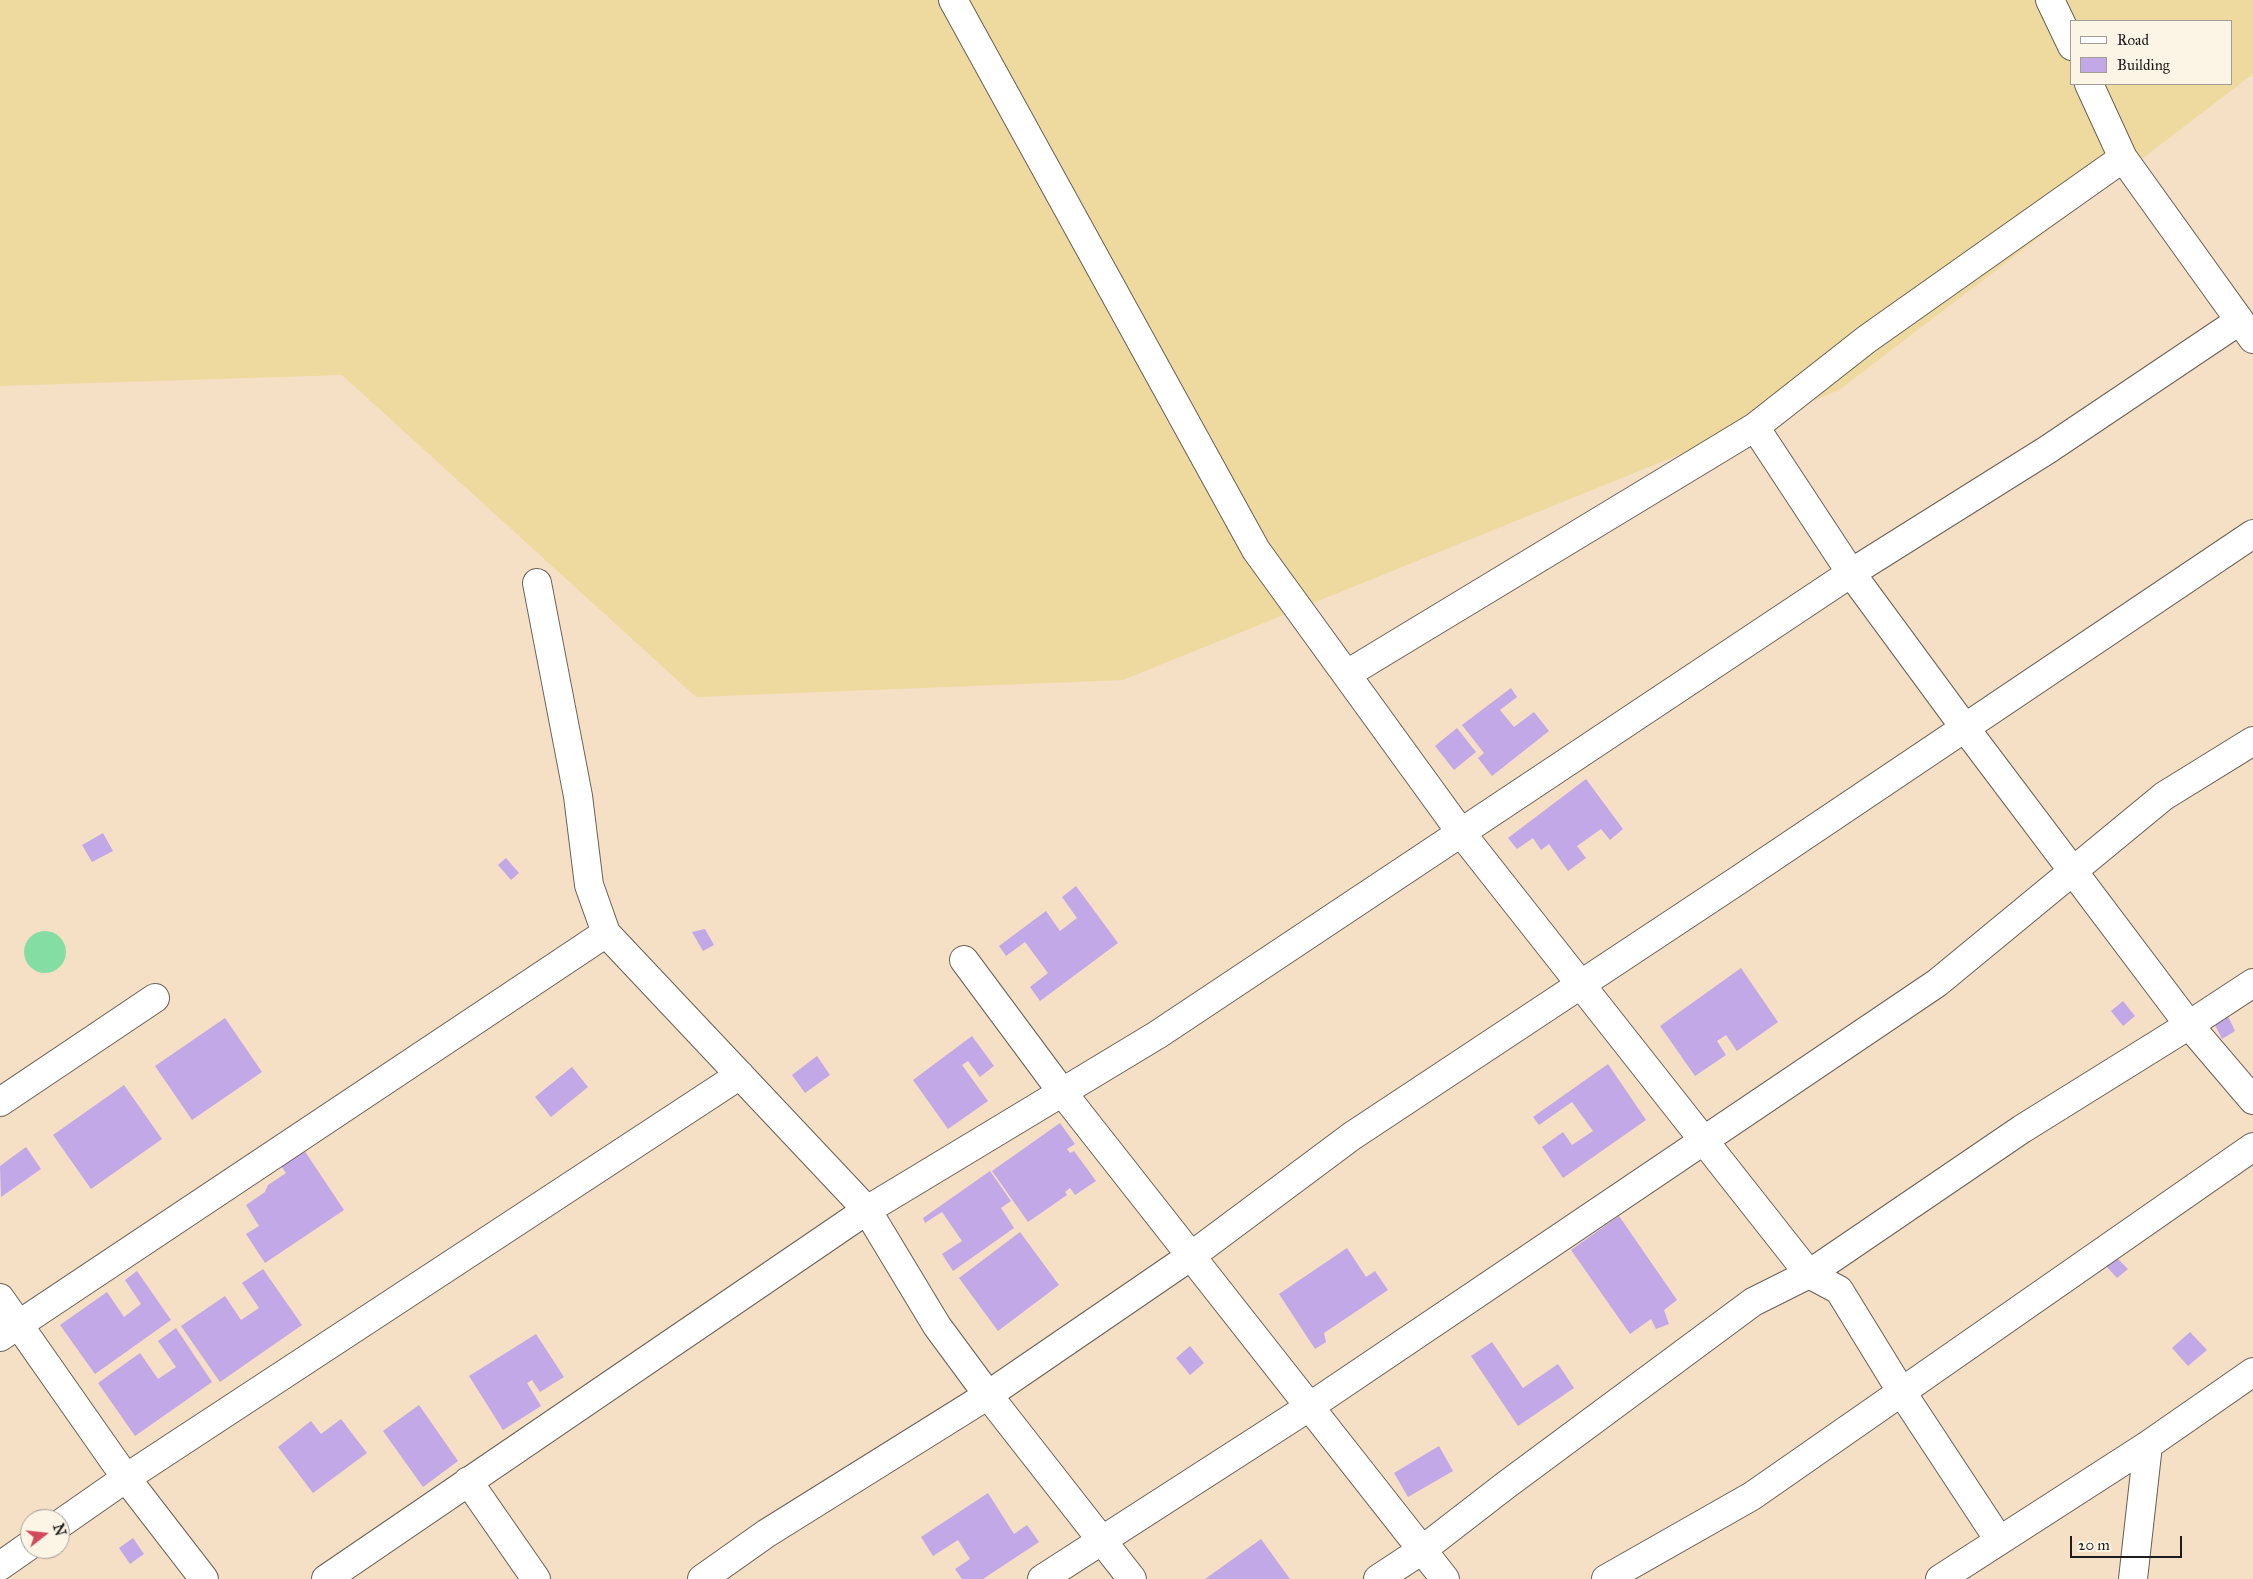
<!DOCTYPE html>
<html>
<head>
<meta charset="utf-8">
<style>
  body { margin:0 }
  #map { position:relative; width:2253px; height:1579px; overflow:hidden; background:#f5dfc5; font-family:"IM FELL Great Primer",serif }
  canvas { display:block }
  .legend { position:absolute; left:2070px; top:20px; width:162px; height:65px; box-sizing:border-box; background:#fcf5e5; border:1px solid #a29e95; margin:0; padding:6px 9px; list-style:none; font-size:15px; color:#1c1c1c }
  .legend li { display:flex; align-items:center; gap:10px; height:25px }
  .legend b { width:25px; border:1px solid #a29e95 }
  .north { position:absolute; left:20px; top:1509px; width:50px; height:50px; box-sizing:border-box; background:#fcf5e5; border:1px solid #a29e95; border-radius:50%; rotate:74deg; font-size:14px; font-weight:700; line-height:20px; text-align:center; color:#1c1c1c }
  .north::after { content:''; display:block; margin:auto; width:18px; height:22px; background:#d1495b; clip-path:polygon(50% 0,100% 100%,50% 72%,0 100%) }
  .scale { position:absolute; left:2070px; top:1536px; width:112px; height:22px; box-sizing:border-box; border:2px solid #1c1c1c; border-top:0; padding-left:6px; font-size:15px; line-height:18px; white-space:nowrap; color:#1c1c1c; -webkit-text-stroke:4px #fcf5e5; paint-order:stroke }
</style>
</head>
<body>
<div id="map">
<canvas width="2253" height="1579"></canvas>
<ul class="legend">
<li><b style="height:6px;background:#fff"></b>Road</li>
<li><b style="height:14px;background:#c2a8e7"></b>Building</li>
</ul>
<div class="north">N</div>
<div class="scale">20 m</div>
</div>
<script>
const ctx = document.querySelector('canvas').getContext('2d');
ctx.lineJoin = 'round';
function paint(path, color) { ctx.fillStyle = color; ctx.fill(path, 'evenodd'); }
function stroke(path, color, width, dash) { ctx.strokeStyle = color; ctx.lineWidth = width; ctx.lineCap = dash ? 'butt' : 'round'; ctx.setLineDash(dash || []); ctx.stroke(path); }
paint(new Path2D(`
  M24 952a21 21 0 1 1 42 0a21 21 0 1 1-42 0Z`), '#84dea3');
paint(new Path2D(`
  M0 0H2253V74L1839 390 1123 680 696 697 342 375 0 386ZM2072 21H2232V84H2072Z`), '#eeda9e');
paint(new Path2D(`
  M1511 688 1517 697 1500 710 1514 727 1534 712 1549 731 1492 776 1478 758 1484 753 1462 725Z
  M1457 728 1476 752 1454 770 1435 746Z
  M1586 779 1623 829 1610 840 1601 829 1577 846 1586 858 1568 871 1549 844 1541 850 1533 838 1517 849 1508 838Z
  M103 833 113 851 92 862 82 845Z
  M506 858 519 873 511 880 498 865Z
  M1076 886 1118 943 1040 1001 1030 987 1048 973 1025 942 1006 956 999 946 1046 911 1060 931 1077 918 1062 897Z
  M705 929 714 945 703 951 692 932Z
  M1741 968 1778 1022 1737 1051 1726 1035 1717 1041 1726 1055 1695 1076 1660 1026Z
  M2123 1001 2135 1016 2123 1026 2111 1011Z
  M2226 1012 2235 1031 2222 1039 2212 1019Z
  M225 1018 262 1072 192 1120 155 1066Z
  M972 1036 994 1066 980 1077 968 1061 962 1065 988 1101 948 1129 913 1080Z
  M817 1056 830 1075 805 1093 792 1075Z
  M1608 1064 1646 1120 1563 1178 1542 1147 1563 1132 1572 1145 1593 1131 1572 1102 1539 1125 1533 1117Z
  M572 1067 588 1087 551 1117 535 1097Z
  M124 1085 162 1139 91 1189 53 1135Z
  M1060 1123 1075 1144 1067 1149 1070 1153 1074 1151 1096 1181 1075 1195 1070 1188 1065 1192 1067 1195 1028 1222 992 1171Z
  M26 1147 41 1169 1 1197 0 1166Z
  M302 1147 344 1210 265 1263 246 1234 259 1226 246 1205 265 1192 268 1185 286 1173 279 1163Z
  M990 1171 1011 1201 1001 1208 1014 1228 953 1271 942 1254 962 1241 942 1212 925 1223 923 1218Z
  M1619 1216 1677 1300 1664 1310 1669 1324 1656 1329 1651 1319 1630 1334 1571 1250Z
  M1020 1232 1059 1285 998 1331 959 1278Z
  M1347 1248 1366 1277 1375 1271 1388 1290 1324 1333 1326 1342 1315 1349 1279 1294Z
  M2115 1256 2128 1269 2117 1278 2106 1266Z
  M263 1269 302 1325 220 1382 181 1326 225 1296 241 1320 259 1308 242 1283Z
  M137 1271 171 1320 95 1374 60 1325 107 1292 124 1317 141 1304 125 1280Z
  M176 1328 212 1382 135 1436 98 1383 140 1353 158 1379 176 1367 158 1341Z
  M2190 1332 2207 1350 2188 1366 2172 1348Z
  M536 1334 564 1377 540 1392 532 1380 527 1383 541 1406 503 1430 469 1376Z
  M1492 1342 1523 1388 1558 1364 1574 1388 1518 1426 1471 1356Z
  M1190 1346 1204 1363 1190 1375 1176 1358Z
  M419 1405 458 1461 423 1487 383 1431Z
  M341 1419 367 1453 313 1493 278 1447 311 1421 321 1434Z
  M1439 1446 1453 1471 1408 1497 1394 1473Z
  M988 1493 1014 1534 1027 1525 1039 1542 983 1579H962L955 1569 970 1559 958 1540 933 1556 921 1537Z
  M133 1538 144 1554 130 1564 119 1548Z
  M1261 1539 1290 1579H1205Z`), '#c2a8e7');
const minor = new Path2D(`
  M953 0 1256 550 1462 834 1809 1274 2022 1129 2189 1025 2253 983
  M2050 0 2072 46
  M2089 84 2123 158 1867 339 1755 427 1851 573 1965 728 2189 1025 2253 1100
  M2123 158 2253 339
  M537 583 578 796 589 885 606 933 867 1210 937 1326 988 1395 1132 1579
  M1347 674 1755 427
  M964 960 1062 1092 1445 1579
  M0 1102 155 998
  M0 1298 126 1478 204 1579
  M0 1337 606 933
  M468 1481 536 1579
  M60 1524 126 1478 740 1075
  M0 1566 30 1545
  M326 1579 867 1210 1157 1035 1851 573 2047 450 2239 321
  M702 1579 767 1533 988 1395 1191 1256 1352 1136 1740 879 2253 534
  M1042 1579 1309 1407 1937 983 2164 796 2253 741
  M1378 1579 1422 1550 1506 1485 1753 1302 1809 1274 1839 1290 1901 1391 1999 1540
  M1606 1579 1752 1496 2253 1147
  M1940 1579 2148 1445 2253 1372
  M2133 1579 2148 1445`);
stroke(minor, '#686057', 30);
stroke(minor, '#fff', 28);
</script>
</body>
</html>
